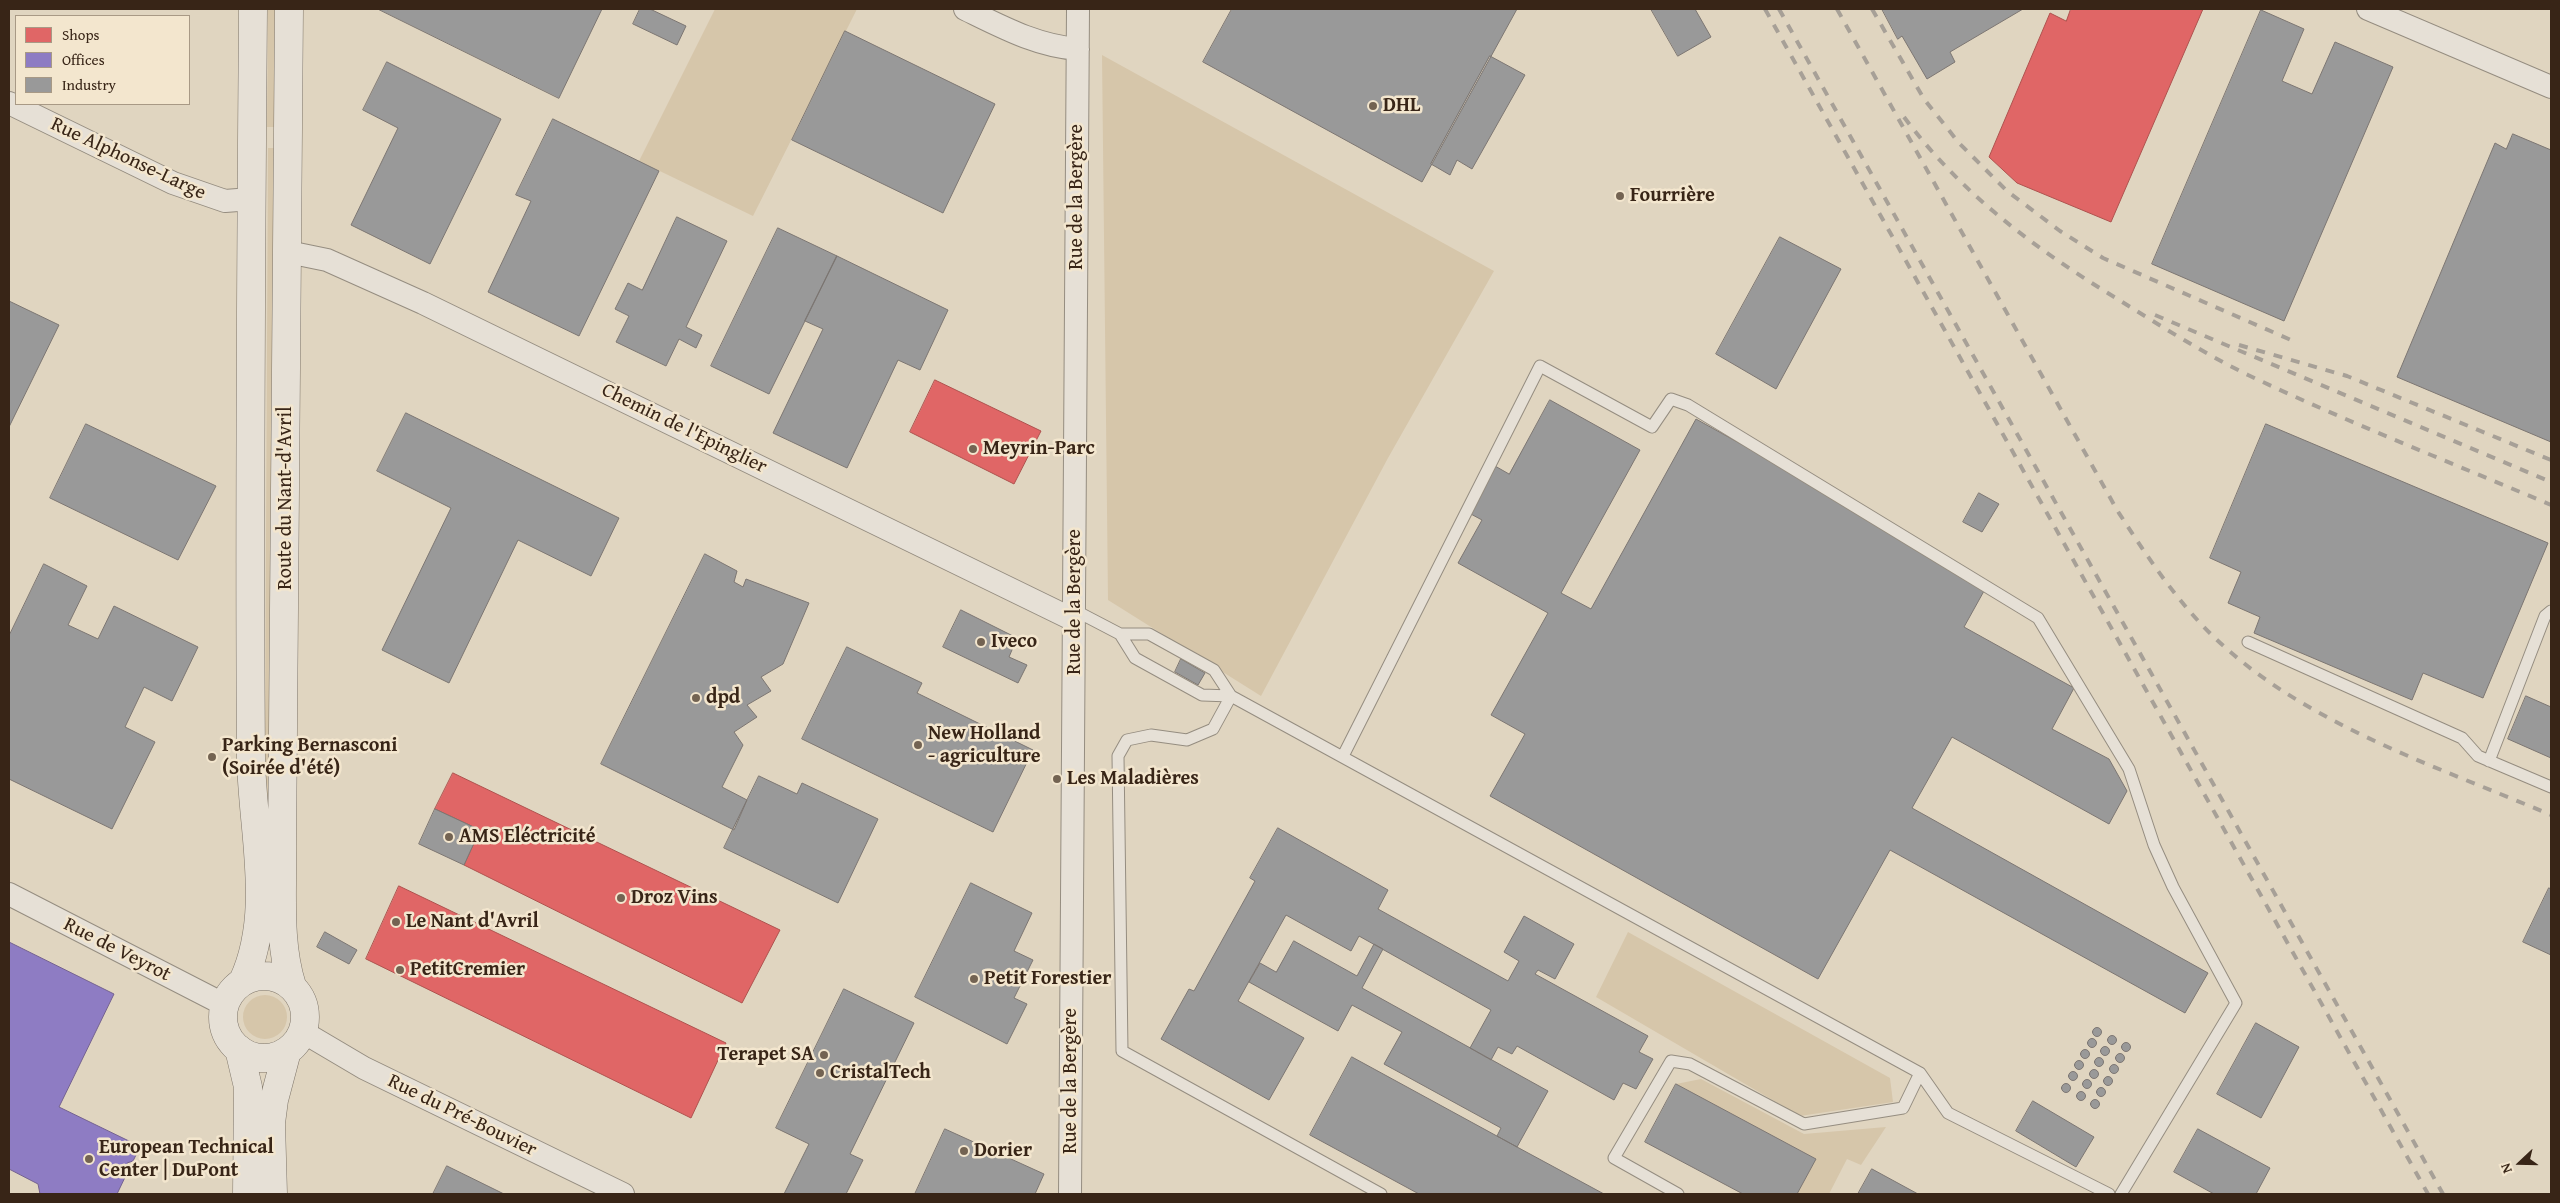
<!DOCTYPE html>
<meta charset="utf-8">
<style>
body{margin:0}
#map{position:relative;width:2560px;height:1203px;overflow:hidden;background:#e0d5c0;font-family:"Gentium Book Plus",serif}
canvas{display:block}
.frame{position:absolute;inset:0;border:10px solid #382517;pointer-events:none}
.legend{position:absolute;left:15px;top:15px;width:175px;height:90px;box-sizing:border-box;background:#f3e6ce;border:1px solid #a89985;margin:0;padding:6px 9px;list-style:none;font-size:15px;color:#382517}
.legend li{display:flex;align-items:center;gap:10px;height:25px}
.legend b{width:25px;border:1px solid #a89985}
.north{position:absolute;left:2495px;top:1138px;width:50px;height:50px;-webkit-text-stroke:4px #f3e6ce;paint-order:stroke;rotate:249deg;font-size:14px;font-weight:700;line-height:20px;text-align:center;color:#382517}
.north::after{content:'';display:block;margin:auto;width:18px;height:22px;background:#382517;clip-path:polygon(50% 0,100% 100%,50% 72%,0 100%)}
</style>
<div id="map">
<canvas width="2560" height="1203"></canvas>
<div class="frame"></div>
<ul class="legend">
<li><b style="height:14px;background:#e06666"></b>Shops</li>
<li><b style="height:14px;background:#8e7cc3"></b>Offices</li>
<li><b style="height:14px;background:#999"></b>Industry</li>
</ul>
<div class="north">N</div>
</div>
<script>
const context = document.querySelector('canvas').getContext('2d');
context.lineJoin = 'round';
function paint(path, color) {
  context.fillStyle = color;
  context.fill(path, 'evenodd');
}
function trace(path, color, width, dash) {
  context.strokeStyle = color;
  context.lineWidth = width;
  context.lineCap = dash ? 'butt' : 'round';
  context.setLineDash(dash || []);
  context.stroke(path);
}
function label(font, color, halo, rows, align = 'center') {
  context.font = font + ' "Gentium Book Plus",serif';
  context.lineWidth = 5;
  context.setLineDash([]);
  context.textBaseline = 'middle';
  context.strokeStyle = halo;
  context.fillStyle = color;
  for (const [text, x, y, turn = 0] of rows) {
    context.save();
    context.translate(x, y);
    context.rotate((+turn || 0) * Math.PI / 180);
    context.textAlign = isNaN(turn) ? turn : align;
    if (halo) context.strokeText(text, 0, 0);
    context.fillText(text, 0, 0);
    context.restore();
  }
}
paint(new Path2D(`
 M268 9H275L274 127H267Z
 M715 9H857L753 216 639 161Z
 M1102 55 1494 271 1388 458 1261 696 1108 600Z
 M268 148H274L271 749 275 940 264 939Z
 M1628 932 1890 1078 1893 1102 1800 1116 1596 997Z
 M243 1017a22 22 0 1 1 44 0a22 22 0 1 1-44 0Z
 M1701 1079 1804 1134 1886 1127 1861 1165 1847 1159 1829 1194H1797L1816 1159 1676 1084Z`), '#d6c6aa');
const shops = new Path2D(`
 M2071 9H2203L2111 222 2017 183 1989 157 2050 13 2066 21Z
 M935 380 1041 431 1014 484 910 432Z
 M453 773 780 930 742 1003 464 865 480 830 435 809Z
 M399 886 726 1043 691 1118 366 959Z`);
paint(shops, '#e06666');
trace(shops, '#ae524e', 1);
const offices = new Path2D(`
 M9 942 114 994 59 1107 131 1142 136 1155 133 1161 127 1163 129 1169 117 1194H40L38 1184 9 1169Z`);
paint(offices, '#8e7cc3');
trace(offices, '#74628f', 1);
const industry = new Path2D(`
 M378 9H602L559 98Z
 M640 9H650L686 26 677 45 633 24Z
 M1232 9H1517L1422 182 1203 62Z
 M1651 9H1695L1711 37 1678 56Z
 M1882 9H2023L1950 52 1955 62 1927 79 1902 36 1898 39Z
 M2261 10 2304 29 2282 81 2312 94 2335 42 2393 67 2284 321 2152 264Z
 M845 31 995 104 943 213 792 140Z
 M1490 56 1525 75 1472 169 1457 160 1450 175 1431 164Z
 M387 62 501 119 430 264 351 225 398 128 363 110Z
 M553 119 659 171 579 336 488 292 531 201 516 195Z
 M2513 134 2551 150V442L2397 377 2495 143 2506 149Z
 M677 217 727 241 686 327 702 335 696 348 679 339 666 366 616 342 629 316 615 309 628 283 642 290Z
 M778 228 837 256 769 394 711 366Z
 M1780 237 1841 269 1776 389 1716 354Z
 M837 256 948 310 920 370 898 360 847 468 773 433 823 329 805 321Z
 M9 301 59 325 9 427Z
 M1550 400 1640 450 1561 593 1591 609 1696 419 1989 582 1964 627 2074 688 2052 729 2109 759 2127 791 2109 824 1952 737 1912 808 2208 973 2185 1013 1890 850 1818 979 1490 796 1525 734 1491 715 1548 613 1458 563 1482 520 1469 513 1495 466 1509 474Z
 M406 413 619 518 591 576 518 540 449 683 382 650 451 508 377 471Z
 M86 424 216 486 178 560 50 498Z
 M2266 424 2548 543 2483 698 2423 673 2412 700 2254 633 2260 617 2228 603 2241 572 2210 558Z
 M1979 493 1999 504 1982 532 1963 522Z
 M705 554 737 571 734 582 743 587 746 579 809 603 783 664 761 677 771 691 747 705 757 717 734 732 743 745 722 787 747 800 734 830 601 764Z
 M44 564 87 586 68 625 98 639 114 606 198 647 172 701 144 687 125 727 155 742 112 829 9 779V636Z
 M961 610 1017 638 1009 657 1027 665 1018 683 943 647Z
 M847 647 922 683 917 693 1033 750 993 832 802 739Z
 M1181 659 1205 673 1198 685 1175 672Z
 M2526 696 2551 707V758L2508 739Z
 M759 776 797 794 802 783 878 819 838 903 724 848Z
 M435 809 480 830 464 865 419 844Z
 M1278 828 1388 890 1378 909 1508 981 1519 961 1504 952 1524 916 1574 944 1555 979 1538 970 1535 974 1648 1036 1639 1052 1653 1059 1636 1089 1623 1083 1614 1100 1517 1046 1512 1054 1498 1047 1491 1060 1470 1048 1491 1010 1359 936 1351 951 1286 915 1238 1001 1304 1038 1269 1100 1161 1039 1189 989 1194 991 1255 881 1250 878Z
 M971 883 1032 913 1014 951 1033 960 1014 998 1027 1004 1007 1044 915 997Z
 M2549 888 2551 889V955L2523 942Z
 M325 932 357 950 349 964 317 947Z
 M1294 941 1357 976 1374 944 1383 949 1362 988 1548 1091 1517 1147 1497 1136 1501 1128 1384 1064 1402 1032 1352 1005 1338 1031 1249 982 1260 963 1276 972Z
 M844 989 914 1023 850 1154 863 1160 846 1194H784L809 1144 776 1128Z
 M2256 1023 2299 1047 2261 1118 2217 1094Z
 M2092.5 1032a4.5 4.5 0 1 1 9 0a4.5 4.5 0 1 1-9 0Z
 M2107.5 1040a4.5 4.5 0 1 1 9 0a4.5 4.5 0 1 1-9 0Z
 M2087.5 1043a4.5 4.5 0 1 1 9 0a4.5 4.5 0 1 1-9 0Z
 M2121.5 1047a4.5 4.5 0 1 1 9 0a4.5 4.5 0 1 1-9 0Z
 M2100.5 1051a4.5 4.5 0 1 1 9 0a4.5 4.5 0 1 1-9 0Z
 M2080.5 1054a4.5 4.5 0 1 1 9 0a4.5 4.5 0 1 1-9 0Z
 M2115.5 1058a4.5 4.5 0 1 1 9 0a4.5 4.5 0 1 1-9 0Z
 M1352 1057 1517 1147 1604 1194H1419L1310 1135Z
 M2094.5 1062a4.5 4.5 0 1 1 9 0a4.5 4.5 0 1 1-9 0Z
 M2074.5 1065a4.5 4.5 0 1 1 9 0a4.5 4.5 0 1 1-9 0Z
 M2109.5 1069a4.5 4.5 0 1 1 9 0a4.5 4.5 0 1 1-9 0Z
 M2089.5 1074a4.5 4.5 0 1 1 9 0a4.5 4.5 0 1 1-9 0Z
 M2068.5 1076a4.5 4.5 0 1 1 9 0a4.5 4.5 0 1 1-9 0Z
 M2103.5 1081a4.5 4.5 0 1 1 9 0a4.5 4.5 0 1 1-9 0Z
 M2082.5 1084a4.5 4.5 0 1 1 9 0a4.5 4.5 0 1 1-9 0Z
 M2061.5 1088a4.5 4.5 0 1 1 9 0a4.5 4.5 0 1 1-9 0Z
 M1676 1084 1816 1159 1797 1194H1743L1645 1142Z
 M2096.5 1092a4.5 4.5 0 1 1 9 0a4.5 4.5 0 1 1-9 0Z
 M2076.5 1096a4.5 4.5 0 1 1 9 0a4.5 4.5 0 1 1-9 0Z
 M2090.5 1104a4.5 4.5 0 1 1 9 0a4.5 4.5 0 1 1-9 0Z
 M2033 1101 2094 1137 2076 1167 2016 1131Z
 M945 1129 1044 1174 1035 1194H915Z
 M2198 1129 2270 1168 2256 1194H2214L2174 1172Z
 M447 1166 504 1194H433Z
 M1872 1169 1918 1194H1858Z`);
paint(industry, '#999');
trace(industry, '#7c7672', 1);
const service = new Path2D(`
 M1074 610 1120 634 1135 658 1202 695 1231 696 1920 1073 1948 1113 2109 1194
 M1120 634H1149L1214 670 1231 696
 M2248 642 2462 738 2478 756 2551 787
 M1231 696 1213 729 1187 740 1151 735 1127 740 1118 756 1122 1051 1381 1194
 M1343 756 1540 366 1652 427 1671 399 1688 405 2038 618 2129 769 2154 845 2173 887 2236 1003 2121 1194
 M2489 761 2545 616 2551 611
 M1678 1194 1614 1158 1671 1061 1690 1064 1804 1124 1903 1108 1920 1073`);
const minor = new Path2D(`
 M965 9C1002 27 1037 46 1078 49
 M2368 9 2551 87
 M9 103 173 183 225 201 251 199
 M288 252 327 260 423 303 1074 620
 M9 894 225 1005
 M303 1032 364 1068 623 1194
 M1070 1194 1078 9`);
const secondary = new Path2D(`
 M289 9 282 848C283 893 278 942 292 986
 M223 1017a41 41 0 1 1 82 0a41 41 0 1 1-82 0Z
 M243 981C275 912 252 830 251 758 249 508 251 258 253 9
 M239 1049 248 1087 247 1194
 M273 1194 271 1123 274 1100 287 1051`);
trace(service, '#958d80', 13);
trace(minor, '#958d80', 24);
trace(secondary, '#7e7569', 29);
trace(service, '#e6e0d6', 11);
trace(minor, '#e6e0d6', 22);
trace(secondary, '#e6e0d6', 28);
trace(new Path2D(`
 M1765 9 2428 1194
 M1779 9 2443 1194
 M1837 9 2117 510C2143 550 2169 590 2202 625 2293 721 2432 764 2551 815
 M1872 9 1924 99 1959 143 2007 191 2060 231 2103 258 2291 340
 M1904 117C1962 195 2037 250 2119 300 2161 326 2203 353 2248 375 2347 422 2450 462 2551 505
 M2155 315 2551 482
 M2239 345 2347 376 2551 460`), '#a7a097', 4, [9, 9]);
for (const [x, y, r, color] of [
 [1373,106,5,"#736352"],
 [1620,196,5,"#736352"],
 [973,449,5,"#736352"],
 [981,642,5,"#736352"],
 [696,698,5,"#736352"],
 [918,745,5,"#736352"],
 [212,757,5,"#736352"],
 [1057,779,5,"#736352"],
 [449,837,5,"#736352"],
 [621,898,5,"#736352"],
 [396,922,5,"#736352"],
 [400,970,5,"#736352"],
 [974,979,5,"#736352"],
 [824,1055,5,"#736352"],
 [820,1073,5,"#736352"],
 [964,1151,5,"#736352"],
 [89,1159,5,"#736352"]
]) {
  const dot = new Path2D();
  dot.arc(x, y, r, 0, 2 * Math.PI);
  context.fillStyle = color;
  context.fill(dot);
  trace(dot, '#f3e6ce', 2);
}
label('bold 20px', '#382517', '#f3e6ce', [
 ["DHL",1383,106],
 ["Fourrière",1630,196],
 ["Meyrin-Parc",983,449],
 ["Iveco",991,642],
 ["dpd",706,698],
 ["New Holland",928,734],
 ["- agriculture",928,757],
 ["Parking Bernasconi",222,746],
 ["(Soirée d'été)",222,769],
 ["Les Maladières",1067,779],
 ["AMS Eléctricité",459,837],
 ["Droz Vins",631,898],
 ["Le Nant d'Avril",406,922],
 ["PetitCremier",410,970],
 ["Petit Forestier",984,979],
 ["Terapet SA",814,1055,"right"],
 ["CristalTech",830,1073],
 ["European Technical",99,1148],
 ["Center | DuPont",99,1171],
 ["Dorier",974,1151]
], 'left');
label('20px', '#382517', '#f3e6ce', [
 ["Rue Alphonse-Large",128,159,25],
 ["Rue de la Bergère",1077,197,-90],
 ["Chemin de l'Epinglier",684,429,26],
 ["Route du Nant-d'Avril",286,498,-90],
 ["Rue de la Bergère",1075,602,-90],
 ["Rue de Veyrot",117,950,27],
 ["Rue de la Bergère",1071,1081,-90],
 ["Rue du Pré-Bouvier",462,1116,26]
]);
</script>
